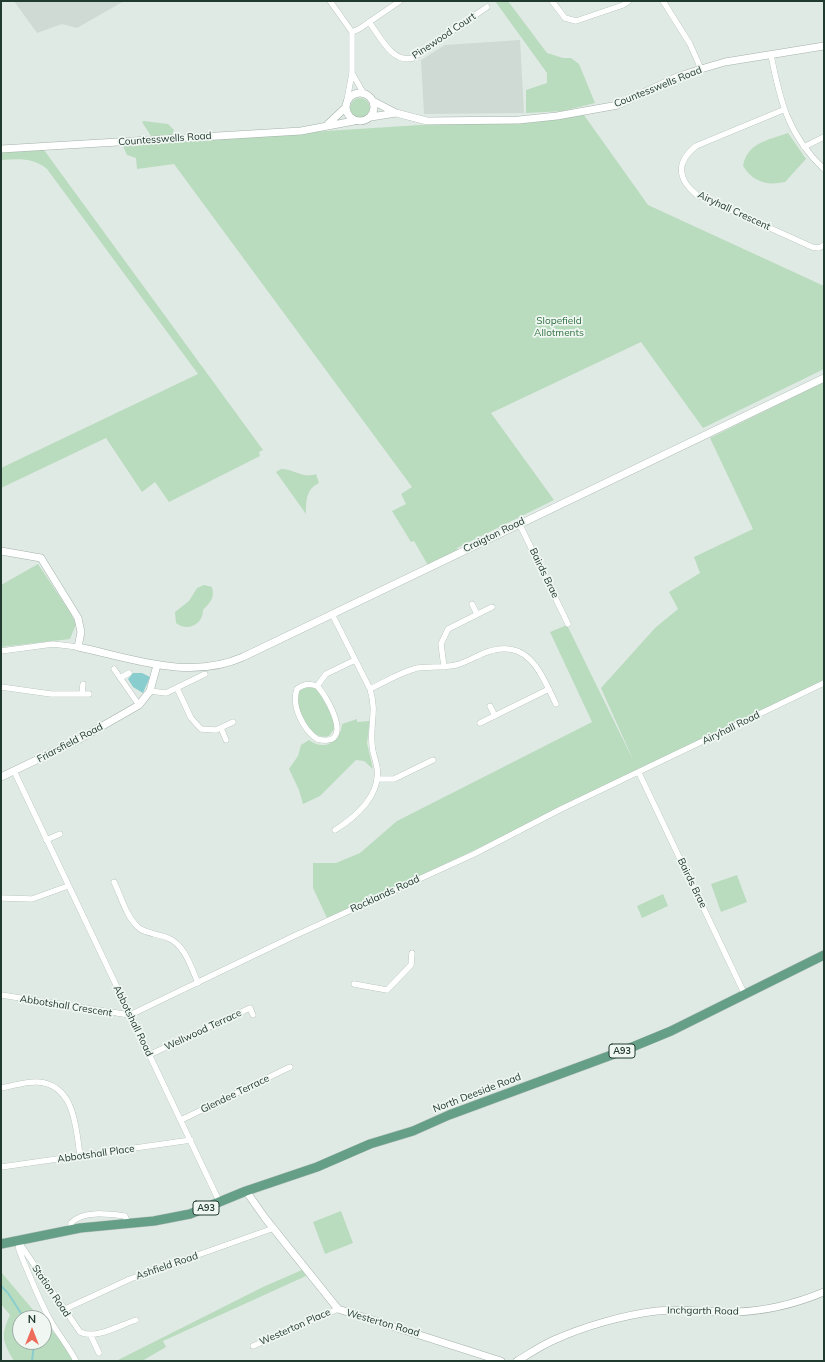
<!DOCTYPE html>
<style>
body{margin:0}
#map{position:relative;width:825px;height:1362px;overflow:hidden;background:#e0eae4;font-family:Mulish,sans-serif}
canvas{display:block}
.frame{position:absolute;inset:0;border:2px solid #213a30;pointer-events:none}
.north{position:absolute;left:12px;top:1310px;width:40px;height:40px;box-sizing:border-box;background:#f0f7f3;border:1px solid #9daba5;border-radius:50%;rotate:0deg;font-size:11px;font-weight:700;line-height:16px;text-align:center;color:#213a30}
.north::after{content:'';display:block;margin:auto;width:14px;height:18px;background:#ee6b5a;clip-path:polygon(50% 0,100% 100%,50% 72%,0 100%)}
</style>
<div id="map">
<canvas width="825" height="1362"></canvas>
<div class="frame"></div>
<div class="north">N</div>
</div>
<script>
const context = document.querySelector('canvas').getContext('2d');
context.lineJoin = 'round';
function paint(path, color) {
  context.fillStyle = color;
  context.fill(path, 'evenodd');
}
function trace(path, color, width, dash) {
  context.strokeStyle = color;
  context.lineWidth = width;
  context.lineCap = dash ? 'butt' : 'round';
  context.setLineDash(dash || []);
  context.stroke(path);
}
function label(font, color, halo, rows, align = 'center') {
  context.font = font + ' Mulish,sans-serif';
  context.lineWidth = 3.5;
  context.setLineDash([]);
  context.textBaseline = 'middle';
  context.strokeStyle = halo;
  context.fillStyle = color;
  for (const [text, x, y, turn = 0] of rows) {
    context.save();
    context.translate(x, y);
    context.rotate((+turn || 0) * Math.PI / 180);
    context.textAlign = isNaN(turn) ? turn : align;
    if (halo) context.strokeText(text, 0, 0);
    context.fillText(text, 0, 0);
    context.restore();
  }
}
paint(new Path2D(`
 M14 1H124L77 28 62 24 37 33Z
 M520 40 524 113 424 114 421 60 445 45Z`), '#cedad3');
paint(new Path2D(`
 M495 1H508L547 53 563 58H571L579 64 595 103 563 111 526 113V90L547 83V73Z
 M350 108a10 10 0 1 1 20 0a10 10 0 1 1-20 0Z
 M584 115 648 205 824 286V369L703 428 641 342 491 413 554 500 457 548 459 552 429 567 414 541 411 542 392 511 406 504 401 494 412 487 174 164 137 169 136 158 127 155 122 144 436 124 528 123Z
 M144 121 168 124 174 130 172 135 151 136 142 122Z
 M788 133 806 159 785 182C768 186 753 182 743 166 747 143 768 140 788 133Z
 M44 150 263 450 259 452 260 456 169 502 155 482 142 492 106 438 1 488V468L198 374 47 169C33 157 18 159 1 160V152Z
 M824 382V683L328 920 313 888V863H336L360 853 397 821 592 722 550 632 567 625 634 762 601 688 655 628 678 609 669 592 700 573 694 557 753 529 710 438Z
 M281 469C295 469 302 479 316 474L319 483C306 489 306 501 306 514L276 472Z
 M38 564 70 612 76 624 70 639 1 647V585Z
 M204 585 212 587C215 599 210 602 203 610 203 625 187 632 176 623L175 612 189 601 197 588Z
 M309 686C324 690 333 713 335 728L329 736C313 742 299 715 297 701 297 698 298 694 299 691Z
 M357 719V722L370 721 367 743 373 769 364 761 356 760 320 796 303 804 299 790 289 769 298 756 301 745 309 740C324 752 341 741 342 724Z
 M737 875 747 902 721 912 711 884Z
 M663 894 668 906 642 918 637 906Z
 M341 1211 353 1243 325 1254 313 1222Z
 M302 1270 306 1276 163 1341 166 1347 142 1361H116L263 1287Z
 M1 1272 40 1318H20V1342H44V1321L67 1348 73 1361H14C3 1342 0 1336 10 1315L1 1304Z`), '#b9dbbe');
paint(new Path2D(`
 M133 673H142L150 677 143 693 133 687 128 679Z`), '#89cdce');
trace(new Path2D(`
 M1 1286 8 1293 24 1318
 M30 1342 34 1345 32 1361`), '#89cdce', 2);
const minor = new Path2D(`
 M330 1 352 32V73L347 100
 M552 1 565 18 576 21 623 5 629 1
 M663 1 690 44 701 69
 M369 22C380 36 392 64 413 58L487 7
 M352 32 359 29 400 1
 M771 55C780 101 788 135 824 169
 M352 73 364 94
 M783 110 696 146C676 162 677 179 697 195L812 247 819 248 824 245
 M804 147 824 137
 M519 523 568 624
 M472 604 477 614
 M332 614 370 689C377 712 370 723 372 744 372 752 376 760 377 768 381 795 356 817 335 830
 M1 651 53 644 78 647
 M444 667 441 644 448 629 492 607
 M114 669 139 705
 M120 678 129 673
 M317 686C328 697 356 749 317 739 303 729 291 706 297 689 303 684 309 683 317 686L326 674 355 660
 M1 687 51 694H89
 M177 688 191 718 201 729 216 730 233 722
 M370 689C385 682 401 672 417 668 430 666 443 668 456 665 468 662 479 654 490 651 530 639 542 676 556 704
 M150 691 166 693 205 674
 M82 694 83 684
 M490 706 495 716
 M480 723 549 689
 M221 728 226 740
 M14 771 220 1203
 M639 773 744 993
 M377 779H394L433 760
 M46 840 60 834
 M114 882C121 896 126 917 139 928 147 934 159 934 168 938 185 945 191 967 198 983
 M1 898 32 899 68 886
 M354 984 387 990 411 965 412 953
 M1 995 130 1015 294 936 474 854 561 809 824 683
 M149 1055 250 1008 253 1015
 M1 1088C13 1086 26 1081 38 1082 75 1085 76 1128 80 1156
 M181 1120 290 1067
 M1 1167 191 1140
 M71 1230V1223C83 1210 109 1214 125 1216L128 1223
 M18 1241 80 1332C95 1340 120 1325 136 1320
 M18 1242 19 1250C28 1272 37 1295 48 1316 56 1332 68 1345 76 1361
 M63 1310 130 1279 274 1228
 M90 1334 99 1353
 M253 1346 338 1309`);
const tertiary = new Path2D(`
 M346 107a14 14 0 1 1 28 0a14 14 0 1 1-28 0Z
 M373 101 396 113 427 121 519 120 557 116 618 105 677 77 701 69 725 62 824 46
 M371 117 396 113
 M328 124 345 108
 M1 149 301 131 354 121
 M1 551 41 558 78 618 81 632 78 647C131 658 189 681 243 657L824 378
 M1 777 78 740 139 705 150 691 157 665
 M246 1191 265 1218 338 1309 501 1361
 M517 1361C529 1354 542 1345 554 1340 585 1326 624 1315 657 1311 683 1308 709 1313 736 1312 767 1311 795 1304 824 1292`);
const primary = new Path2D(`
 M1 1244 80 1228 154 1221 190 1214 246 1191 317 1167 370 1144 413 1131 449 1115 625 1050 671 1031 824 955`);
trace(minor, '#a3b2aa', 6);
trace(tertiary, '#a3b2aa', 8);
trace(primary, '#bcc4c1', 10);
trace(minor, '#fff', 5.5);
trace(tertiary, '#fff', 7);
trace(primary, '#659f88', 9);
for (const [x, y, w] of [
 [622,1051,26],
 [206,1208,26]
]) {
  const box = new Path2D();
  box.roundRect(x - w / 2, y - 7, w, 14, 3);
  context.fillStyle = '#f0f7f3';
  context.fill(box);
  trace(box, '#213a30', 1);
}
label('bold 9px', '#213a30', null, [
 ["A93",622,1051],
 ["A93",206,1208]
]);
label('10px', '#213a30', '#f0f7f3', [
 ["Pinewood Court",444,36,-34],
 ["Countesswells Road",658,87,-22],
 ["Countesswells Road",165,139,-4],
 ["Airyhall Crescent",734,211,25],
 ["Craigton Road",494,535,-26],
 ["Bairds Brae",544,573,64],
 ["Airyhall Road",731,728,-26],
 ["Friarsfield Road",70,743,-28],
 ["Bairds Brae",692,883,64],
 ["Rocklands Road",385,894,-25],
 ["Abbotshall Crescent",66,1006,9],
 ["Abbotshall Road",133,1021,64],
 ["Wellwood Terrace",203,1030,-25],
 ["North Deeside Road",477,1093,-21],
 ["Glendee Terrace",235,1094,-26],
 ["Abbotshall Place",96,1154,-8],
 ["Ashfield Road",167,1266,-19],
 ["Station Road",51,1291,56],
 ["Inchgarth Road",703,1311,1],
 ["Westerton Road",383,1323,16],
 ["Westerton Place",295,1327,-24]
]);
label('10px', '#2d6f3e', '#f0f7f3', [
 ["Slopefield",559,321],
 ["Allotments",559,333]
]);
</script>
